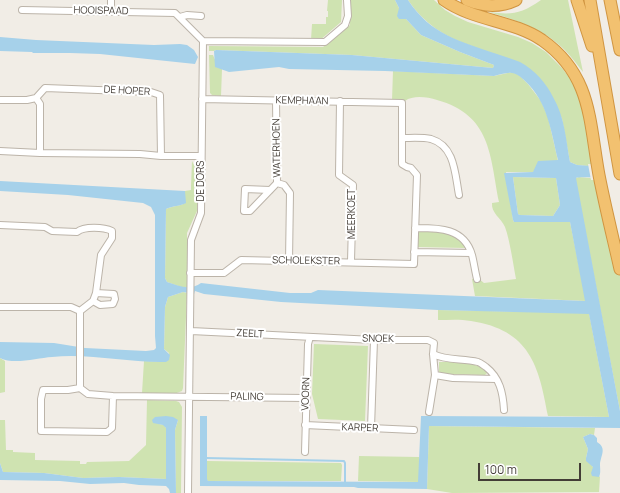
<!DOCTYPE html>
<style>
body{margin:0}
#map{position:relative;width:620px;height:493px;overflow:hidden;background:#f1ede6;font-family:Manrope,sans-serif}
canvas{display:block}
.scale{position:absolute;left:478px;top:463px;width:103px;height:18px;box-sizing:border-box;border:2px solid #433d36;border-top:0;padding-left:5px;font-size:12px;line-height:14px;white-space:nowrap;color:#433d36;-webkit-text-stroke:3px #fff;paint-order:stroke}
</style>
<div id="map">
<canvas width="620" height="493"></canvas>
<div class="scale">100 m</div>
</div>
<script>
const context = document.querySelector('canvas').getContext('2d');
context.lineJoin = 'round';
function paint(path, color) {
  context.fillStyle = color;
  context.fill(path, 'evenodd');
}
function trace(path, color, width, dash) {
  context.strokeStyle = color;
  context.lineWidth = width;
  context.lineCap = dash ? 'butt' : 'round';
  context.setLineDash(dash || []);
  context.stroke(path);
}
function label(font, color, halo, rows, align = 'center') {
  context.font = font + ' Manrope,sans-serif';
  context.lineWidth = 4;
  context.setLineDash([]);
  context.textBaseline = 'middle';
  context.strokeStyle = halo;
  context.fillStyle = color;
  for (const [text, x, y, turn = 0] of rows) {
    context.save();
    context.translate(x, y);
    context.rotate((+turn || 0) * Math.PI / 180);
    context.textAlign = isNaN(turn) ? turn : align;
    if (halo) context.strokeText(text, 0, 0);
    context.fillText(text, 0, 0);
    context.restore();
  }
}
paint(new Path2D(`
 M328 0H342L341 22 319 41 311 40 312 24H326V17H328V11H327Z
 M350 0H395L399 8V18L406 19 421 35 460 52 494 65 493 68 352 55 216 50 214 51H209V46L323 47 350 25Z
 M408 0H434L445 10 455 16 468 22 518 37 532 43 546 52 562 68 572 81 579 96 598 167 577 165 570 162 562 119 545 85 472 46C446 38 423 23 408 0Z
 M541 0H568L583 72C575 62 568 52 558 44 539 27 512 19 489 12 512 15 521 14 541 0Z
 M209 55H213L218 67 222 69 221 96 212 95 210 93Z
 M393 71 494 76 512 72 519 75 528 84 541 101 548 117 558 161 533 172H506L513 220 514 222H570L586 301 475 296 472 279 478 278 484 283 516 279C513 263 510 241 505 227 501 218 491 213 492 203L499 202C490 155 491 115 437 100 427 97 413 95 405 101L392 100Z
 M192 161 198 173 197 211 187 233V287H181L167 282 165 278 166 209C172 206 181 206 185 203V191L191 190V186Z
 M513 177 556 178 560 205 553 216 520 215 518 214Z
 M579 177 601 179 620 261V411L576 183V178Z
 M418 231C439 231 453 229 466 248L417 247Z
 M183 292 187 293 183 388 182 391 174 394 142 393 144 361 165 362 169 353 164 349 165 307 168 297Z
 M438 310 589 313 609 417 548 416C539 366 530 330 471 321 460 319 449 320 438 320Z
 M314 344 368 346 365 421 318 419 312 394Z
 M0 358 5 361V392L0 393Z
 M439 362C456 362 475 361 488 372L485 375 439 374Z
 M147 400 176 401 179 402 182 407 181 493H176L175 430 178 420 159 424 164 425 166 428V479L119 477 83 478 44 473 3 472 0 463V420H5L6 450H13V452L35 453V460L80 461V464H86L87 462 129 461 146 445Z
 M429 426 595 428 594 435 590 434 583 437 588 449 586 458 593 467V470L599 477 600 476 599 492 452 493 427 489Z
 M359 456 419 457V482L358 481Z
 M207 461 341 463 342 465 341 481H208L207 480Z`), '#cfe3b1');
paint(new Path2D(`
 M395 0H408C431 35 460 41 497 54 505 57 513 59 520 62 535 70 546 83 553 97 565 117 566 141 570 162L577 165 620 168V180C611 179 581 176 576 178L620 411V428L429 426 427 489 358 488 354 487 200 486V416H207V479L208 481 418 482 421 416 609 417 589 314 438 310 281 302 204 294 195 291 194 294 183 292 168 297 165 307 164 349 170 355 169 360 166 362C128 363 90 353 52 357 37 358 14 365 0 358V342L54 343 85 348 146 351 154 350 156 348 155 336V215L151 207 143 203 68 195 0 191V181L185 191 186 203C181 206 172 206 166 209L165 278 167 282C179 286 190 291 201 283L290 293H311L318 290 585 301 570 222H514L513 220 504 173 533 172 538 161 558 160C551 132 548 102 525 81 522 78 518 74 512 73 507 72 499 75 494 76L385 71 289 69 279 67 229 72 215 67 214 51 216 50 352 55 493 68 494 65 460 52 421 35 406 19H399L397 16 399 8ZM513 177 556 178 560 205 553 216 520 215 518 214Z
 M0 37 36 40 154 45 180 44 187 45 194 50 198 57 195 64 100 54 70 53H33L32 52 0 51Z
 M166 416 173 417 178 420 175 430 176 493H170L169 489 166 486 139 485 124 483 90 484 60 481 0 480V463L3 472 44 473 83 478 119 477 166 479V428L163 425 153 423 152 420 155 417Z
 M590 434 594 435 597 438V442C607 448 601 455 600 464 600 469 601 473 599 477L592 476 591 473 593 467 586 461V458L588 449 583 437Z`), '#a6d1ea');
paint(new Path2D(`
 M588 164 620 166V181L591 180Z`), '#f1ede6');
trace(new Path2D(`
 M206 458 344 461 345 463V482`), '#a6d1ea', 2);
const street = new Path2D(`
 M22 10 175 13 203 41
 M111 11V0
 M180 17 187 15 201 16
 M203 41 325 42 345 25 348 16 347 0
 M36 98 40 104V153
 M0 100H27L36 98 45 88 151 92 160 95 161 156
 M276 100 277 183 284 185 290 193 289 261
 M340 101 339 175 353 185 351 261
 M402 138C411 138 422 137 431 139 455 146 455 174 459 195
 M0 151 40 153 140 154 161 156H201
 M270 190 245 189 244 211H250L277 183
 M0 225 45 227 52 231 77 232C84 226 104 227 112 231V238L101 255 96 293 93 301 80 311 71 307H0
 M415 228C437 228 464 227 472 255 474 263 475 271 477 279
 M414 252 471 253
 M190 273H224L241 260 414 264 417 175 411 168 407 167 402 164V103L202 99
 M93 301 100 305 113 304 115 299 114 294 96 293
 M191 331 374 340H428L434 343 433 354 435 375 429 412
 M433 354C447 361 463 358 478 362 481 363 483 365 486 367 500 378 503 393 504 410
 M435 375 453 378 496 379
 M80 388V311
 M113 396 112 428 107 432 41 431V399L43 390H68L80 388 88 394 113 396 306 398
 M305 425 414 430
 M371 428 374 340
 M305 452 308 344 310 337
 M188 493 191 240 201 213 203 41`);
const highway = new Path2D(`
 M444 0C474 21 512 20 542 40 592 75 589 121 599 175 605 206 613 238 620 269
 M467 0C484 7 499 8 516 0
 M577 0 592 46
 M590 0 620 174
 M610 0 620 50`);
trace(street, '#bcb4a9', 8);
trace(highway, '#d09541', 13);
trace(street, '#fff', 6);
trace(highway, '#f2c170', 11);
label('10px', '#433d36', '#fff', [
 ["HOOISPAAD",101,11,1],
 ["DE HOPER",127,91,3],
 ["KEMPHAAN",302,101,1],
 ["WATERHOEN",277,148,-91],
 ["DE DORS",201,181,-90],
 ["MEERKOET",352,214,-90],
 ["SCHOLEKSTER",306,261,1],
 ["ZEELT",250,334,3],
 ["SNOEK",378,339,1],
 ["VOORN",306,394,-88],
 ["PALING",247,397,1],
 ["KARPER",360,428,2]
]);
</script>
